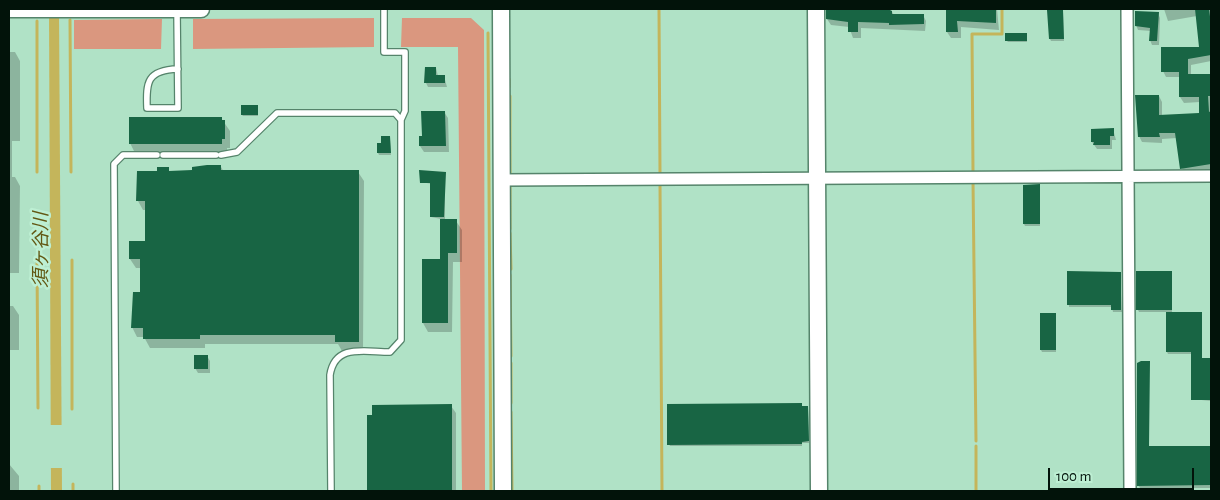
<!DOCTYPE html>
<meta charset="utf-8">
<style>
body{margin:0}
#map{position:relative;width:1220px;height:500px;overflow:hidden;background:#b0e2c6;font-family:"Alegreya Sans",sans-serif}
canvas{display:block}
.frame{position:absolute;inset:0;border:10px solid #02130a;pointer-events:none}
.scale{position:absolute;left:1048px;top:468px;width:146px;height:22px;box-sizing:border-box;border:2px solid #02130a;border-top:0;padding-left:6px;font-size:15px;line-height:18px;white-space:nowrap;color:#02130a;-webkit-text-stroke:4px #bdefd3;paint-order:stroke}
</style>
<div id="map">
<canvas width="1220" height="500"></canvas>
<div class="frame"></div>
<div class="scale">100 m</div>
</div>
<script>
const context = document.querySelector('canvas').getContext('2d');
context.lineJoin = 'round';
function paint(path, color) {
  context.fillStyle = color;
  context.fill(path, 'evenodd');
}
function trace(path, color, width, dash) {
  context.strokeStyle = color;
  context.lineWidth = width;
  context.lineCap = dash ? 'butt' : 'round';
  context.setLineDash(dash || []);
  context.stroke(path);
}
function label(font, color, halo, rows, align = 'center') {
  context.font = font + ' "Alegreya Sans","Noto Sans JP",sans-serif';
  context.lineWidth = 5;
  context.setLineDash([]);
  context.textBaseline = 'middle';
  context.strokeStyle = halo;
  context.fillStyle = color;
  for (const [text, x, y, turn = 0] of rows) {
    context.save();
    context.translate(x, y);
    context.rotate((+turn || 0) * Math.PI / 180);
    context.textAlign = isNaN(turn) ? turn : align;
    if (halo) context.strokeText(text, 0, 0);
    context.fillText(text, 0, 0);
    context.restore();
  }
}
paint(new Path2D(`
 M374 18V47L193 49V19Z
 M402 18H471L484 30 485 491H462L458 47H401Z
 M162 19 161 49H74V20Z`), '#da977f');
paint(new Path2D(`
 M49 9H59L62 491H51Z`), '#c4b55b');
paint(new Path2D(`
 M48 425H64V468H48Z`), '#b0e2c6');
paint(new Path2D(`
 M828 9H857L858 11 892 12 894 15H923L926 21 925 31 861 28V38H853L849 27 831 25 827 19Z
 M948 9H997L999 30 961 27V38H951L947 32Z
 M1164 9H1211V61L1191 65V75H1211V170L1185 174 1182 168 1177 138 1162 139V143L1142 142 1139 136 1159 96 1162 102V116L1201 114 1200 102 1184 103 1180 97V77H1166L1163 71 1200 48 1197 16 1168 21Z
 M1063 11 1064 41H1051L1050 39Z
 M1158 13 1160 18 1159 45H1152L1150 40 1151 31 1138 30 1136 25Z
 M1026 34 1027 42H1008L1006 40Z
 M9 52H15L20 61V141H12V177H15L20 186 19 273H9Z
 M436 68 438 76H444L447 87H428L426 83Z
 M257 107 258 116H243L242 115Z
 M444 112 448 118 449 152H424L420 146 423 137Z
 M221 118 230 131V148H227V153H135L130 143Z
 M1113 129 1116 140H1112V149H1097L1092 142Z
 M390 139 391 155H379L378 153Z
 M221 167 224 172H358L364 181 363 351H342L338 344H205V348H150L144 337H137L132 327 142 293V268H136L130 259 146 243V210H143L138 201 158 172 168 169 170 172H193Z
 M445 173V221H456L462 230V262H453L452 332H428L423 323 441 260V219L431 217 432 184 421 182Z
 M1039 186 1040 226H1025L1024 224Z
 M1068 272 1120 273 1122 312H1113L1112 307H1069Z
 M1171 273 1172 313H1201L1202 315V359H1211V401L1192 399V354H1168L1167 352V312H1139L1138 310Z
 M9 306H13L19 315V350H9Z
 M1056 314V352H1042L1041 350Z
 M207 356 210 361V373H198L195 368Z
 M1149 362V447H1211V488H1140L1139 486Z
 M451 406 456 413V491H368V416Z
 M808 407 809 443H802V446H670L669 444Z
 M9 464 19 476V490L15 491H9Z`), '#0003');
trace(new Path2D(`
 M659 9 660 173
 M70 20 71 172
 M37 21V172
 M488 33 491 491
 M509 79V87
 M510 96V173
 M973 171 972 34H1002V9
 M973 181 976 441
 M660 184 662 491
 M510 186V229
 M510 233 511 269
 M37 260 38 408
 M72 260V409
 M510 275 511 356
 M511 363V403
 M511 412 512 491
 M976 446V491
 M73 484V491
 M39 486V491`), '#c4b55b', 3);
paint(new Path2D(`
 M826 9H888L892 11V14H924V24L889 25V23L858 22V32H848V22L826 19Z
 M946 9H996V23L957 21 958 32H946Z
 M1195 9H1209L1211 24V55L1188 59V74H1211V96H1208L1209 112 1211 111V164L1180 169 1175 133H1159L1160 137H1138L1135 95H1159V115L1199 113V97H1179V72H1161V47H1199Z
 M1047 10H1063L1064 39H1049Z
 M1135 11 1159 12 1157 41H1149L1150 28 1135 26Z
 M1005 33H1027V41H1005Z
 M425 67H436V75H445V83H424Z
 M241 105H258V115H241Z
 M421 111H445L446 146H419V136H422Z
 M129 117H222V120H225V139H222V144H129Z
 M1114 128V136H1110V145H1093L1094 142H1091V129Z
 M381 136H390L391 153H377V143H381Z
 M207 165H221V170H359V342H335V335H200V339H143V328H131L133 292H140V259H129V241H145V201H136L137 171H157V167H169V171L192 170V167Z
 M419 170 446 172 444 217H430V183H420Z
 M1040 184V224H1023V185Z
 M440 219H457V253H448V323H422V259H440Z
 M1067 271 1121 272V310H1111V305H1067Z
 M1136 271H1172V310H1136Z
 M1166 312H1202V358H1211V400H1191V352H1166Z
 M1040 313H1056V350H1040Z
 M194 355H208V369H194Z
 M1141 361H1150L1149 446H1211V485L1137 486V363Z
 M802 403V406H808L809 441 802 442V444L667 445V404Z
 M452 404V491H367V415H372V405Z`), '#186544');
const lane = new Path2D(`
 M384 9V52H405V111L401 120
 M177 11 178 108H147C146 82 147 70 178 69
 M163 155H216
 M221 155 237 152 277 113H395L401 120V340L390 352C365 352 335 343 330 375L331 491
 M116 491 114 164 123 155H157`);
const street = new Path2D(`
 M1127 9 1130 491
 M502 180 1211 176`);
const secondary = new Path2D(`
 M9 9H201
 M501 9 503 491
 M816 9 819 491`);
trace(lane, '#55846b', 8);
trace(street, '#55846b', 14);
trace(secondary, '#55846b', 19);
trace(lane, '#fff', 5.5);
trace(street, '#fff', 11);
trace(secondary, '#fff', 16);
label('italic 19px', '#625713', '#bdefd3', [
 ["須ヶ谷川",41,250,-90]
]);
</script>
